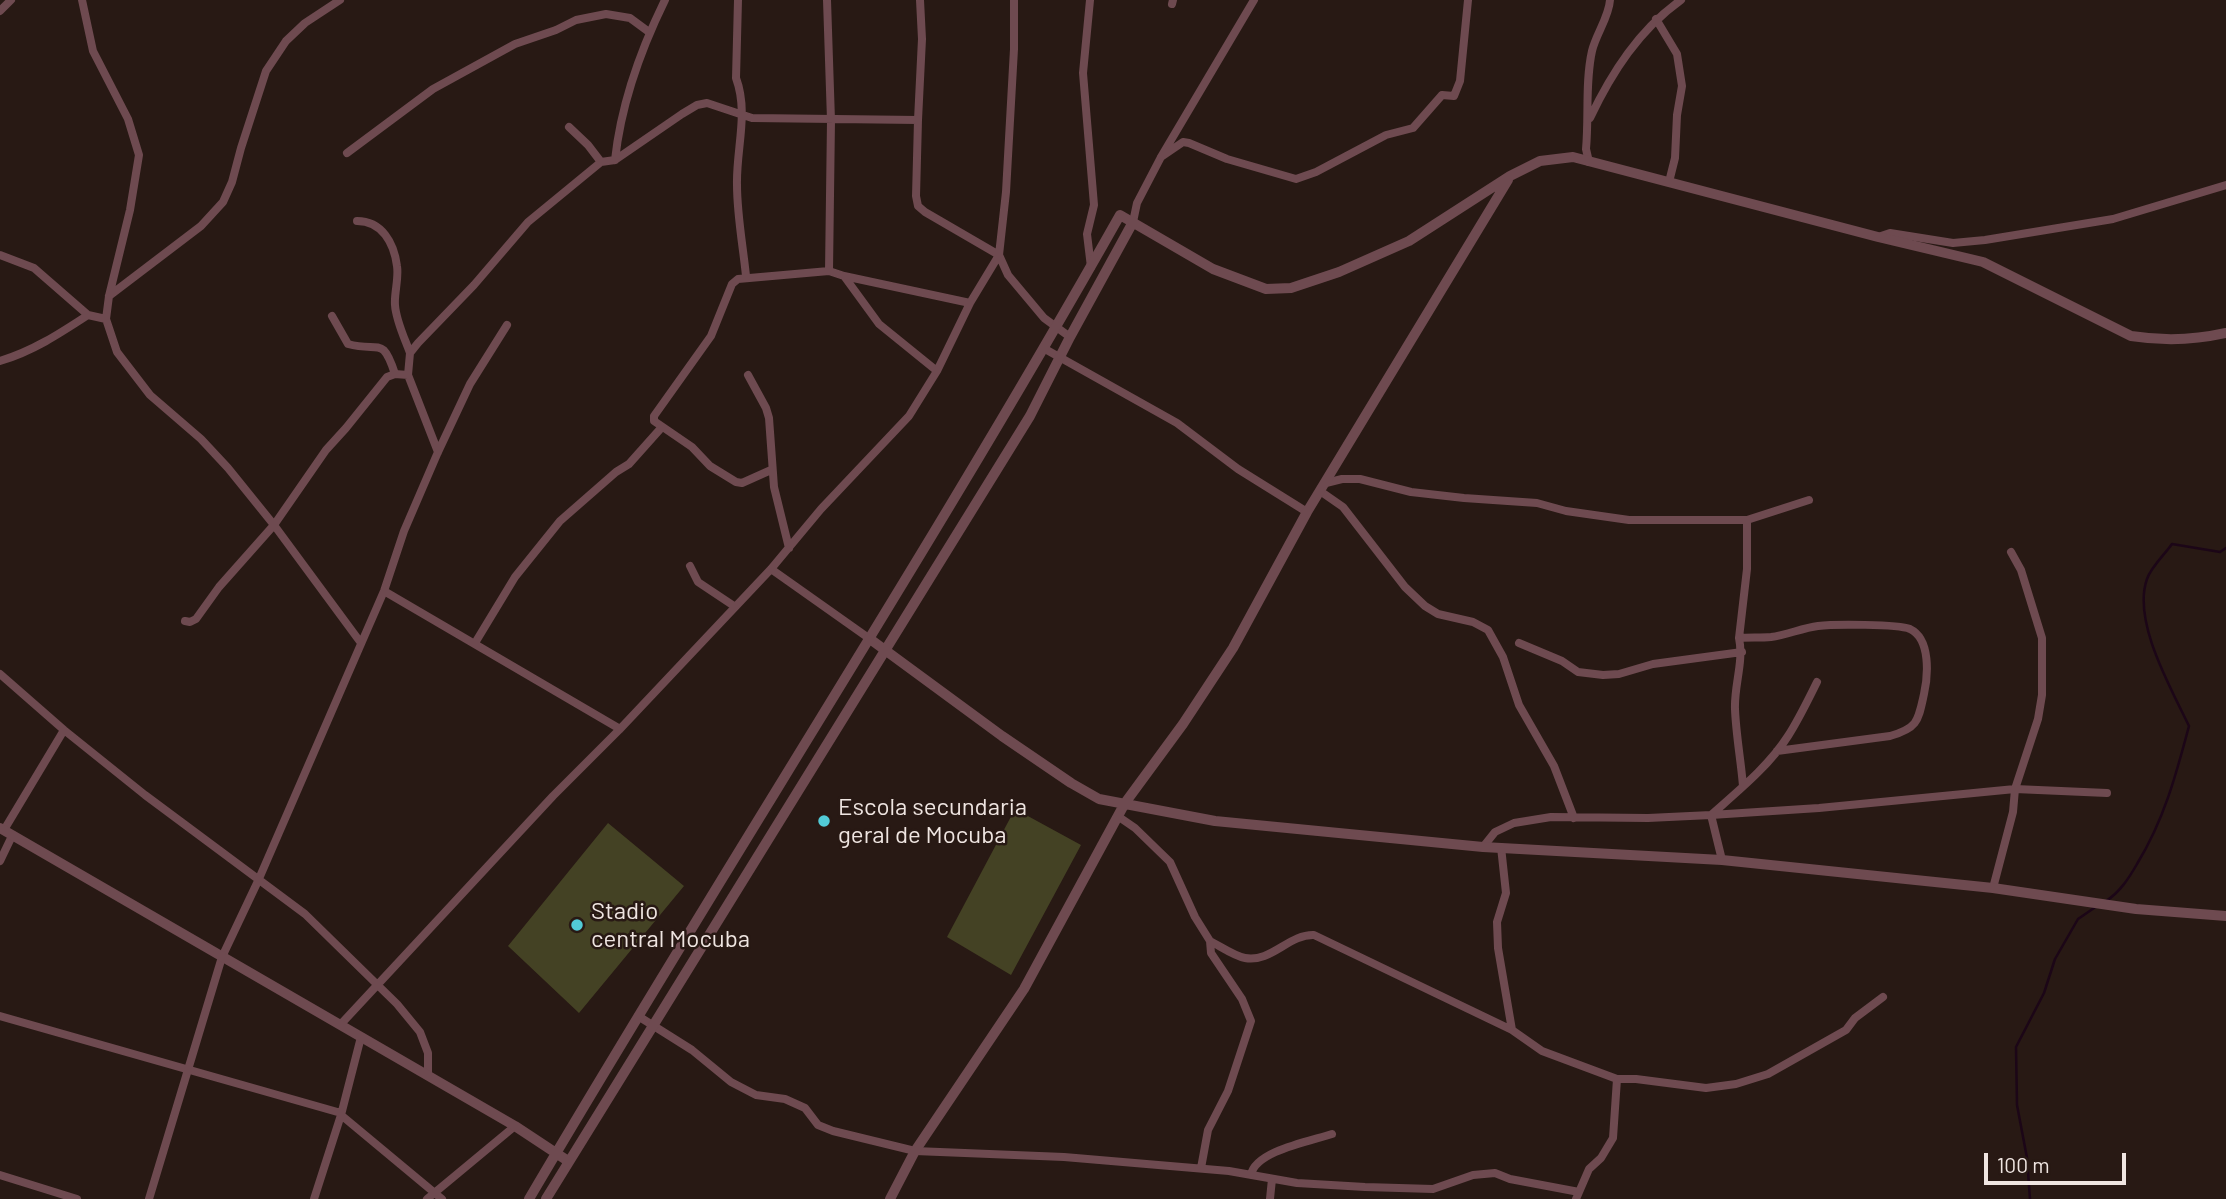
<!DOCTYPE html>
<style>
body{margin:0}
#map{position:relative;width:2226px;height:1199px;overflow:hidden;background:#281914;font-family:Barlow,sans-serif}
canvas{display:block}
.scale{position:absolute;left:1984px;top:1153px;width:142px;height:32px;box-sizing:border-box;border:4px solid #efe5e1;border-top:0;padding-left:9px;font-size:21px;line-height:24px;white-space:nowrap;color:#efe5e1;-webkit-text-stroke:5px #281914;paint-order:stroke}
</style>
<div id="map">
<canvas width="2226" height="1199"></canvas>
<div class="scale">100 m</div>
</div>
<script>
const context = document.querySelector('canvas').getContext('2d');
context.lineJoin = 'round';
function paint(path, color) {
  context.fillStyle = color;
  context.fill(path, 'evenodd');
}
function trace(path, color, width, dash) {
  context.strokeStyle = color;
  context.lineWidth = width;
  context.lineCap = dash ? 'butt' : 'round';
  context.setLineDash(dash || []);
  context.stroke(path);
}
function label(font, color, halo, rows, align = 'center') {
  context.font = font + ' Barlow,sans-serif';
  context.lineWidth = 5;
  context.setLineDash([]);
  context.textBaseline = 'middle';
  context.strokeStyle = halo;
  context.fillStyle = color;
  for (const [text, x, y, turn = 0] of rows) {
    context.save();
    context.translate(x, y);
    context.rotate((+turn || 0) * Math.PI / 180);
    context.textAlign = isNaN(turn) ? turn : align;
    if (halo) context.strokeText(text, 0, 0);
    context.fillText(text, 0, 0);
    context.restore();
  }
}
paint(new Path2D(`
 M1015 809 1081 845 1011 975 947 937Z
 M608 823 684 886 579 1013 508 946Z`), '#444224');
trace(new Path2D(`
 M2106 901C2120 892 2129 878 2137 864 2164 820 2176 775 2189 726 2171 688 2132 621 2147 579 2151 567 2165 554 2172 544L2220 552 2226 548
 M2030 1199 2027 1158 2017 1105 2016 1047 2044 993 2055 959 2078 919 2097 906`), '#1c0617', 2.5);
trace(new Path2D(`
 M82 0 93 51 128 119 139 155 130 210 109 296 106 319 117 352 150 395 201 439 228 468 274 525 361 643
 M738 0 736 78C749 113 736 149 737 185 737 215 743 246 746 276
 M1014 0V49L1006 192 999 255 1008 275 1044 318 1070 337
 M1090 0 1083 73 1094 205 1087 234 1091 267
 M1172 4 1173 0
 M0 11 11 0
 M1656 19 1677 54 1682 86 1677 115 1675 158 1669 182
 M1590 118C1612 72 1639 30 1681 0
 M918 120 922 39 920 0
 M569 127 588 145 601 162 615 160C621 104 640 51 665 0
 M347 153 433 89 515 44 556 30 576 20 606 14 630 18 649 32
 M1161 157 1183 142 1189 143 1227 159 1296 179 1316 172 1386 135 1413 128 1442 95 1454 96 1460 81 1468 0
 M615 160 682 114 697 105 707 103 752 118 918 120 916 196 918 206 925 212 999 255 970 303 937 371
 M1589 162 1586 149C1589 117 1585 82 1592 51 1596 34 1609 17 1610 0
 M357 221C382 221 394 243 397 266 399 279 394 293 395 305 396 321 405 339 410 353
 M1133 222 1137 203 1161 157 1254 0
 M1878 237 1890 233 1953 243 1985 240 2113 219 2226 185
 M0 255 34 268 88 315
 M844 276 970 303
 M109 296 201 226 223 202 232 182 241 148 266 71 286 41 305 23 340 0
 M332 316 348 344C379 353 382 334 395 374
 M1045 349 1177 423 1238 469 1307 512
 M0 361C33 351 59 334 88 315L106 319
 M408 375 410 353 418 343 474 285 528 222 601 162
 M748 375 766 408 769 418 774 487 789 548
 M771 470 742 483 736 482 710 466 692 447 654 421V416L711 336 732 284 738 279 829 271
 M1326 483 1342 479H1360L1411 492 1464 498 1537 503 1566 511 1629 520H1747L1809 500
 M1320 491 1343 507 1405 587 1425 606 1438 614 1473 622 1488 630 1503 657 1519 705 1554 766 1574 818
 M690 566 698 582 734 606
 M771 569 870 639
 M384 591 620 729
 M185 621 190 622 196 619 219 587 274 525 326 450 346 428 387 377 395 374 408 375 438 452
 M1739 638 1747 569V520
 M475 643 515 577 560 521 616 472 629 464 662 427
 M1519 643 1562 661 1578 672 1603 675 1619 674 1653 664 1742 652
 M0 674 64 730 145 795 305 914 397 1004 420 1032 428 1053V1076
 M1743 786C1741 761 1736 735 1735 709 1734 685 1744 662 1739 638 1749 637 1760 638 1771 637 1787 635 1802 628 1818 626 1833 624 1898 624 1910 629 1931 639 1928 676 1924 694 1918 721 1918 728 1890 736L1777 751
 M1119 817 1135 828 1170 862 1195 917 1210 941 1211 953 1242 999 1251 1021 1228 1091 1208 1130 1201 1168
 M4 830 64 730
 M1483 847 1495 832 1514 823 1551 817 1648 818 1711 815 1819 808 2015 789 2107 793
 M1501 847 1506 893 1497 922 1498 948 1512 1030 1542 1051 1617 1079
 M1722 860 1711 815C1738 791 1769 766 1788 736 1799 719 1808 700 1817 682
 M0 861 12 836
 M1993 888 2013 812 2015 789 2038 719 2042 695V638L2021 570 2011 552
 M1210 941C1220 946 1234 956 1245 958 1271 963 1289 934 1314 935L1512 1030
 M0 1016 341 1113
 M638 1016 692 1050 731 1082 756 1095 785 1099 805 1108 818 1125 833 1131 915 1151 1064 1157 1229 1171 1297 1183 1365 1187 1433 1189 1473 1175 1495 1173 1510 1179 1579 1192
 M341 1024 553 796 620 729 771 569 821 509 909 416 937 371 879 324 844 276 829 271 831 120 827 0
 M341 1115 442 1199
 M0 1175 77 1199
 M1251 1175C1255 1151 1311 1141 1332 1134
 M149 1199 222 957 258 881 384 591 404 531 438 452 470 384 507 325
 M314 1199 341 1115 361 1037
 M427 1199 515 1126
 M1270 1199 1272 1179
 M1576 1199 1589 1169 1601 1158 1613 1138 1617 1079H1636L1706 1088 1736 1084 1768 1074 1846 1030 1855 1018 1883 997`), '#6e4a50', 8);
trace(new Path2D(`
 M870 639 1002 736 1071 783 1099 799 1215 821 1483 847 1722 860 1993 888 2136 909 2226 916
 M0 828 515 1126 568 1161
 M529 1199C723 869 932 548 1120 215L1213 269 1266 289 1291 288 1339 272 1409 241 1510 176 1540 161 1573 157 1878 237 1983 262 2131 336C2163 341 2195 340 2226 333
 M546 1199 1030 416 1070 337 1133 222
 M890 1199 915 1151 1024 989 1125 803 1183 724 1233 648 1307 512 1508 180`), '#6e4a50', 10);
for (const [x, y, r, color] of [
 [824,821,7,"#52cbd7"],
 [577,925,7,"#52cbd7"]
]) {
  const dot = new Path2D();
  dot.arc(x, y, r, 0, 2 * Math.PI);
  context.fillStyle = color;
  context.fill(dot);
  trace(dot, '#281914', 2.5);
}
label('24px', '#efe5e1', '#281914', [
 ["Escola secundaria",838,807],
 ["geral de Mocuba",838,835],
 ["Stadio",591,911],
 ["central Mocuba",591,939]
], 'left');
</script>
